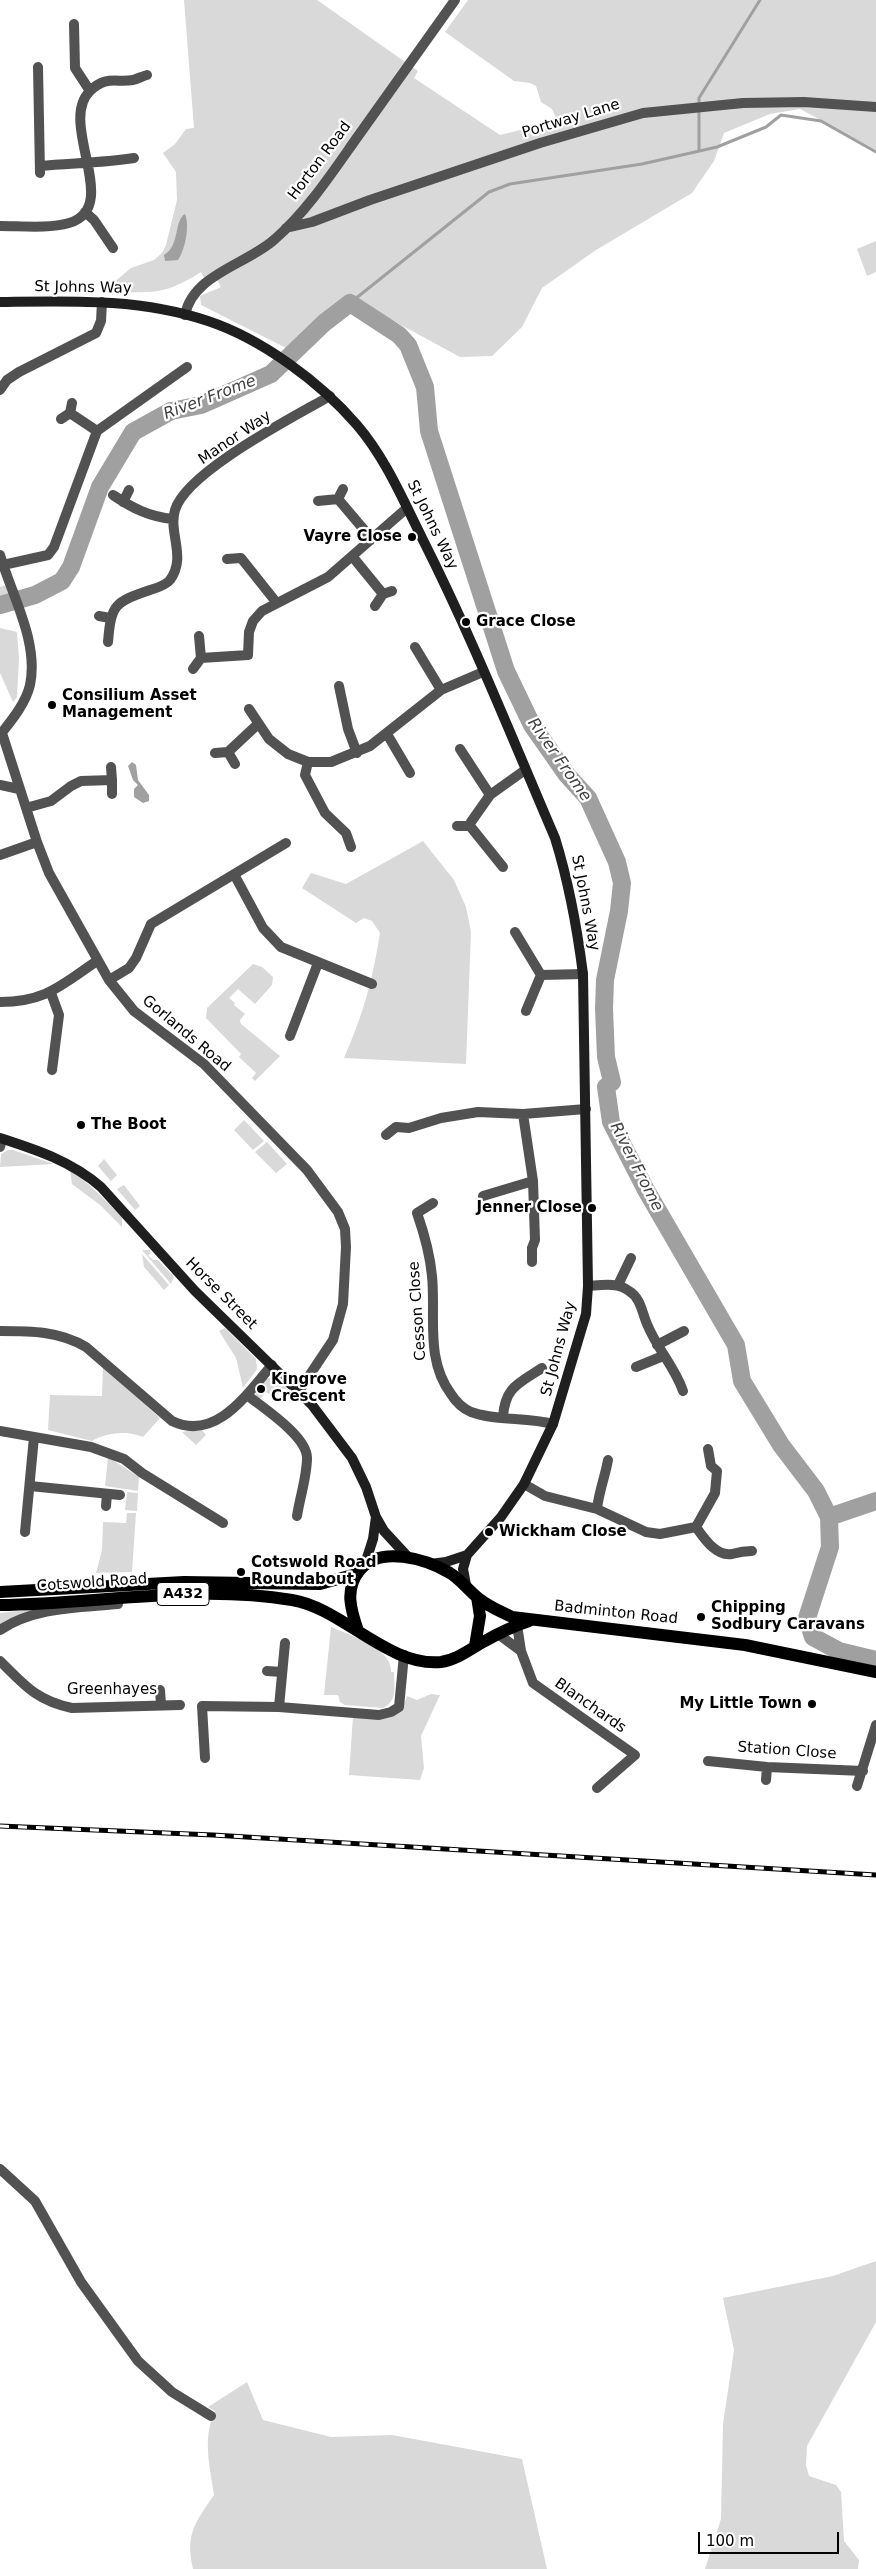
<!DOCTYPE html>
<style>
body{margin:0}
#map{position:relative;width:876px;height:2569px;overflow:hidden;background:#fff;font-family:"DejaVu Sans",sans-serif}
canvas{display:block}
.scale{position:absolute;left:698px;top:2532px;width:141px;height:22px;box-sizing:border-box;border:2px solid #000;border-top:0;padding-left:6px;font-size:15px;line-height:18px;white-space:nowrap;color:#000;-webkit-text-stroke:4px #fff;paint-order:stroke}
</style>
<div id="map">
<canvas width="876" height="2569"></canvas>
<div class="scale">100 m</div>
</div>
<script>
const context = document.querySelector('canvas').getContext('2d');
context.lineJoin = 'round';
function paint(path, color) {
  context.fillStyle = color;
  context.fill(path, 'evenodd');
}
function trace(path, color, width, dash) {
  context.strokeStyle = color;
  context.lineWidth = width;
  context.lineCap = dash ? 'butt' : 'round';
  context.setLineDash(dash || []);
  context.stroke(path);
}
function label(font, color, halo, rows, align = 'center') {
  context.font = font + ' "DejaVu Sans",sans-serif';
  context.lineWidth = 4.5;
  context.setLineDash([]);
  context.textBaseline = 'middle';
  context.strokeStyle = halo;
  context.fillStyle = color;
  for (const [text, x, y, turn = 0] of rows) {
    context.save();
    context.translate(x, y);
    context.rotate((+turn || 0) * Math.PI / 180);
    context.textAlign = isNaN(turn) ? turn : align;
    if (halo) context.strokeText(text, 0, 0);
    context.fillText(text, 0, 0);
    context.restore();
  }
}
paint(new Path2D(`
 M184 0H317L418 71 414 78 500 135 557 121 552 109 541 102 536 86 530 83 514 81 445 32 468 0H876V150L800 109 770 114 724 133 714 161 692 193 596 250 542 288 522 327 492 356 460 357 364 305 354 297 326 316 290 350 201 305 200 296 221 287 214 274 204 278 201 272C164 296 149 293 107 291V288L131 268 154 260 162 253 166 245 177 200 176 172 163 153 175 144 186 129 194 128Z
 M876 241V272L867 276 857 249Z
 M6 585 13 606 0 611V587Z
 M0 628 17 632 19 658 17 697 13 702 0 673Z
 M423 841 454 880 466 907 471 932 466 1064 344 1058C364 1012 372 982 380 933L372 921 364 918 356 923 302 888 311 873 346 884Z
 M253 964 262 967 273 977 272 985 255 1004 238 989 229 998 235 1003 234 1005 245 1014 240 1020 241 1024 280 1056 255 1081 252 1078 256 1073 239 1057 241 1054 206 1018 207 1008Z
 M244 1120 264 1141 253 1150 234 1130Z
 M267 1142 287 1164 276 1173 255 1152Z
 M8 1150H13L54 1164 0 1167 1 1154Z
 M104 1159 117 1175 111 1181 98 1166Z
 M70 1170C90 1184 105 1199 122 1218V1227L100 1205 72 1184Z
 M124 1185 140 1206 135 1210 117 1189Z
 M142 1250H149L151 1253 148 1255 153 1260H158L174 1277 171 1284Z
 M142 1254 169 1285 164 1290 144 1267Z
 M225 1328 256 1359 257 1369 243 1388 236 1358 219 1331Z
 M103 1367 160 1418 143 1437C127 1430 106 1433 92 1441L48 1430 50 1395 102 1396Z
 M269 1378 280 1380 288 1388 269 1394 266 1392 259 1400 256 1397 255 1390 263 1380Z
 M201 1429 206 1435 196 1445 182 1432Z
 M108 1457 139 1477 138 1491 105 1486Z
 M127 1492 138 1493 137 1511 125 1510Z
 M127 1513H136L132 1572 96 1573 102 1550 103 1522 126 1523Z
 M36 1609 0 1628V1613Z
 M331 1627C349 1635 393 1648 391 1672H394C394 1687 398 1701 383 1708L345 1705 340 1702 338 1695H324Z
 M431 1694 440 1695 421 1736 424 1768 420 1780 349 1775 353 1716C378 1718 398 1726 407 1696L417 1700Z
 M876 2261V2322L807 2446 806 2465 809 2476 836 2485 841 2492 844 2541 859 2560 858 2569H705L721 2519 723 2424 734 2350 723 2298 833 2276Z
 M247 2382 263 2420 331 2437 392 2435 522 2459 547 2569H193C185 2534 195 2523 214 2495 210 2467 202 2438 215 2411L208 2407Z`), '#d9d9d9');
paint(new Path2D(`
 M185 214C190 226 185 250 178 260L165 261 164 255C180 246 174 220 185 214Z
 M132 762 136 765 138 780 149 795V801L143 803 134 797V789L138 785 133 780 128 766Z`), '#a0a0a0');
trace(new Path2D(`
 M699 150V98L760 0
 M350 303 489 192 510 184 642 164 717 147 766 127 781 115 821 121 876 152`), '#a0a0a0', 3);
trace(new Path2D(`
 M0 605 35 595 62 581 71 567 100 487 133 432 171 411 201 405 271 374 324 323 350 303 399 335 408 345 425 387 429 431 506 671 532 725 567 775 588 798 617 862 622 883 619 911 605 980 604 1009 606 1057 612 1082 606 1087 611 1122 646 1190 736 1345 742 1381 781 1445 816 1491 829 1517 876 1501
 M829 1517 830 1547 807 1618 813 1637 839 1651 876 1660`), '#a0a0a0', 18);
trace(new Path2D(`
 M74 24 75 68 90 91
 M38 67 40 173
 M40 166C72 163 102 163 134 158
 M85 212 94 220 113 248
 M0 226C21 226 48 229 69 223 123 207 57 123 90 91 106 75 116 83 133 80 137 79 143 76 147 75
 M286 228 312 222 370 200 540 143 643 113 743 103 804 102 876 107
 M185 315C193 274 248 264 275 239 307 211 332 173 356 139 389 93 422 47 455 0
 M0 390 7 380 19 372 96 333 101 321 102 302
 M70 413 97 431
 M61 419 70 413 72 403
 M113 495C132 508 150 517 173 519
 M338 499 371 538
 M318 501 338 499 343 489
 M123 502 129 490
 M0 555C12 596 39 642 30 685 26 703 11 721 0 735
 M352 556 383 594 392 591
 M227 559 241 558 276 602
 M3 565 48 555 54 547 97 431 187 367
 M375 606 383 594
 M99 616 110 618
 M108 642C111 604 115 602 150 590 157 588 166 585 170 580 187 557 168 533 175 510 187 471 294 417 330 396
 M415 647 441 690
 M201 658 248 655 249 632 253 621 262 611 328 577 407 508
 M193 669 201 658 199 636
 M339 686 348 729 357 753
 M249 709 269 739 288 754 308 762H331L370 746 441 690 483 672
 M2 733 37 842 49 873 109 980 134 1011 204 1064 307 1170 338 1212 345 1229 346 1247 343 1304 333 1340 299 1391
 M387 734 410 773
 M460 749 490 795
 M228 752 258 724
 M215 753 228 752 235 764
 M308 762 305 775 325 813 346 833 351 847
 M112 780V794
 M0 785 19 789
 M26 808 51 801 71 786 81 781 112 780 111 767
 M457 826H470
 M0 855 37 842
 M503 867 470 826 471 822 490 795 525 770
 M235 876 263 928 281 947 372 984
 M515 932 541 975
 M109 980 129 968 136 958 151 924 286 843
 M51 993 59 1015 52 1070
 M0 1002C46 1002 61 985 97 961
 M526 1011 541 975 583 974
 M290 1036 318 963
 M523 1114 533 1181 535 1240 532 1248V1262
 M386 1135 396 1127 409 1128 441 1118 478 1112 523 1114 586 1109
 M0 1147 2 1139
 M483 1196 533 1181
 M433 1203 417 1213C424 1233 430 1254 432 1276 436 1316 425 1359 451 1394 456 1402 462 1408 471 1412 495 1421 527 1417 553 1424
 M618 1285 631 1258
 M588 1286C602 1285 618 1282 629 1291 641 1298 642 1313 647 1324 657 1349 675 1367 683 1391
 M0 1331C31 1331 59 1331 86 1347L172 1421C216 1442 247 1394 272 1365
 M657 1345 684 1331
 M636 1367 663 1356
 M247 1395C263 1408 307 1436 307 1458 307 1476 300 1497 297 1516
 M503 1417C505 1387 518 1384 542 1368
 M0 1431 91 1447 124 1459 142 1473 223 1523
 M524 1484 545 1496 597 1509 646 1532 660 1534 696 1527 715 1493 717 1471 711 1466 708 1449
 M30 1486 120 1495
 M106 1506 107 1494
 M597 1509C599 1491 605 1477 608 1460
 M696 1527C704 1538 716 1557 732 1554 739 1552 744 1551 752 1551
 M25 1532 34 1437
 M514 1620 517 1625 521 1651 533 1683 635 1755 597 1788
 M0 1630C35 1607 77 1608 118 1604
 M498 1634 521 1651
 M0 1661C24 1685 37 1701 72 1708L180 1705
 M267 1671 282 1672
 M160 1690 161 1705
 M279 1707 285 1643
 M205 1758 202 1706 279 1707 379 1715 391 1712 399 1707 404 1655
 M708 1761 767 1767 863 1771
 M766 1780 767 1767
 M857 1786 876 1725
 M0 2169 35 2201 81 2282 138 2361 172 2392 211 2416`), '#525252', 10);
trace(new Path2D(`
 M0 302C70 301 140 298 208 321 262 339 320 382 357 425 386 459 403 500 423 540 472 637 512 738 555 838 569 883 577 927 583 974L588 1286 586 1314 553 1424 524 1484 501 1517 467 1555 463 1569 466 1585
 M0 1138C37 1150 71 1161 101 1187L195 1291 312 1405 352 1458 366 1487 376 1517 384 1531 408 1557
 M365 1564 373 1539 376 1517
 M430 1564 446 1562 467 1555`), '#1f1f1f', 10);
trace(new Path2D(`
 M0 1592 184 1582 320 1584 356 1574
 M0 1605C97 1604 194 1584 292 1600 342 1608 388 1667 441 1662 457 1660 470 1649 485 1641 499 1633 514 1626 529 1621
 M358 1631C351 1610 344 1589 360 1570 380 1545 426 1559 450 1573 461 1580 468 1590 478 1598 489 1607 500 1611 512 1617L745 1645 876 1672
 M475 1646 480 1616 477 1597`), '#000', 12);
const rail = new Path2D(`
 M0 1826 213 1835 876 1875`);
trace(rail, '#000', 5);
trace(rail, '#fff', 3, [9]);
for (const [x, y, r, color] of [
 [412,537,5,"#000"],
 [466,622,5,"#000"],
 [52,705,5,"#000"],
 [81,1125,5,"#000"],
 [592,1208,5,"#000"],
 [261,1389,5,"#000"],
 [489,1532,5,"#000"],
 [241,1572,5,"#000"],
 [701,1617,5,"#000"],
 [812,1704,5,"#000"]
]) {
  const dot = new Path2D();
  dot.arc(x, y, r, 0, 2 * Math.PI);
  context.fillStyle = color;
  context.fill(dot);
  trace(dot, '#fff', 2);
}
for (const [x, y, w] of [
 [183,1594,52]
]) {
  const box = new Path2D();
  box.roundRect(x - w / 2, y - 11.5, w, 23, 4);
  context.fillStyle = '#fff';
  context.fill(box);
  trace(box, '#000', 1);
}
label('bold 14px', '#000', null, [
 ["A432",183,1594]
]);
label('15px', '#000', '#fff', [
 ["Portway Lane",571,119,-17],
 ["Horton Road",320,161,-53],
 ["St Johns Way",83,288,1],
 ["Manor Way",235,438,-34],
 ["St Johns Way",432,525,64],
 ["St Johns Way",585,903,79],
 ["Gorlands Road",186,1034,40],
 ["Horse Street",221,1294,45],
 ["Cesson Close",418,1311,-94],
 ["St Johns Way",559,1349,-75],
 ["Cotswold Road",92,1583,-4],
 ["Badminton Road",616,1613,6],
 ["Greenhayes",112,1690],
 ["Blanchards",590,1706,35],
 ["Station Close",787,1751,4]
]);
label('bold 15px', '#000', '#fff', [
 ["Vayre Close",402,537,"right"],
 ["Grace Close",476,622],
 ["Consilium Asset",62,696],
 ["Management",62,713],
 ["The Boot",91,1125],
 ["Jenner Close",582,1208,"right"],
 ["Kingrove",271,1380],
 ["Crescent",271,1397],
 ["Wickham Close",499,1532],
 ["Cotswold Road",251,1563],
 ["Roundabout",251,1580],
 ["Chipping",711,1608],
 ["Sodbury Caravans",711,1625],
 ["My Little Town",802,1704,"right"]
], 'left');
label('italic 16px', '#414141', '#fff', [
 ["River Frome",210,398,-21],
 ["River Frome",559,760,55],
 ["River Frome",636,1167,63]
]);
</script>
